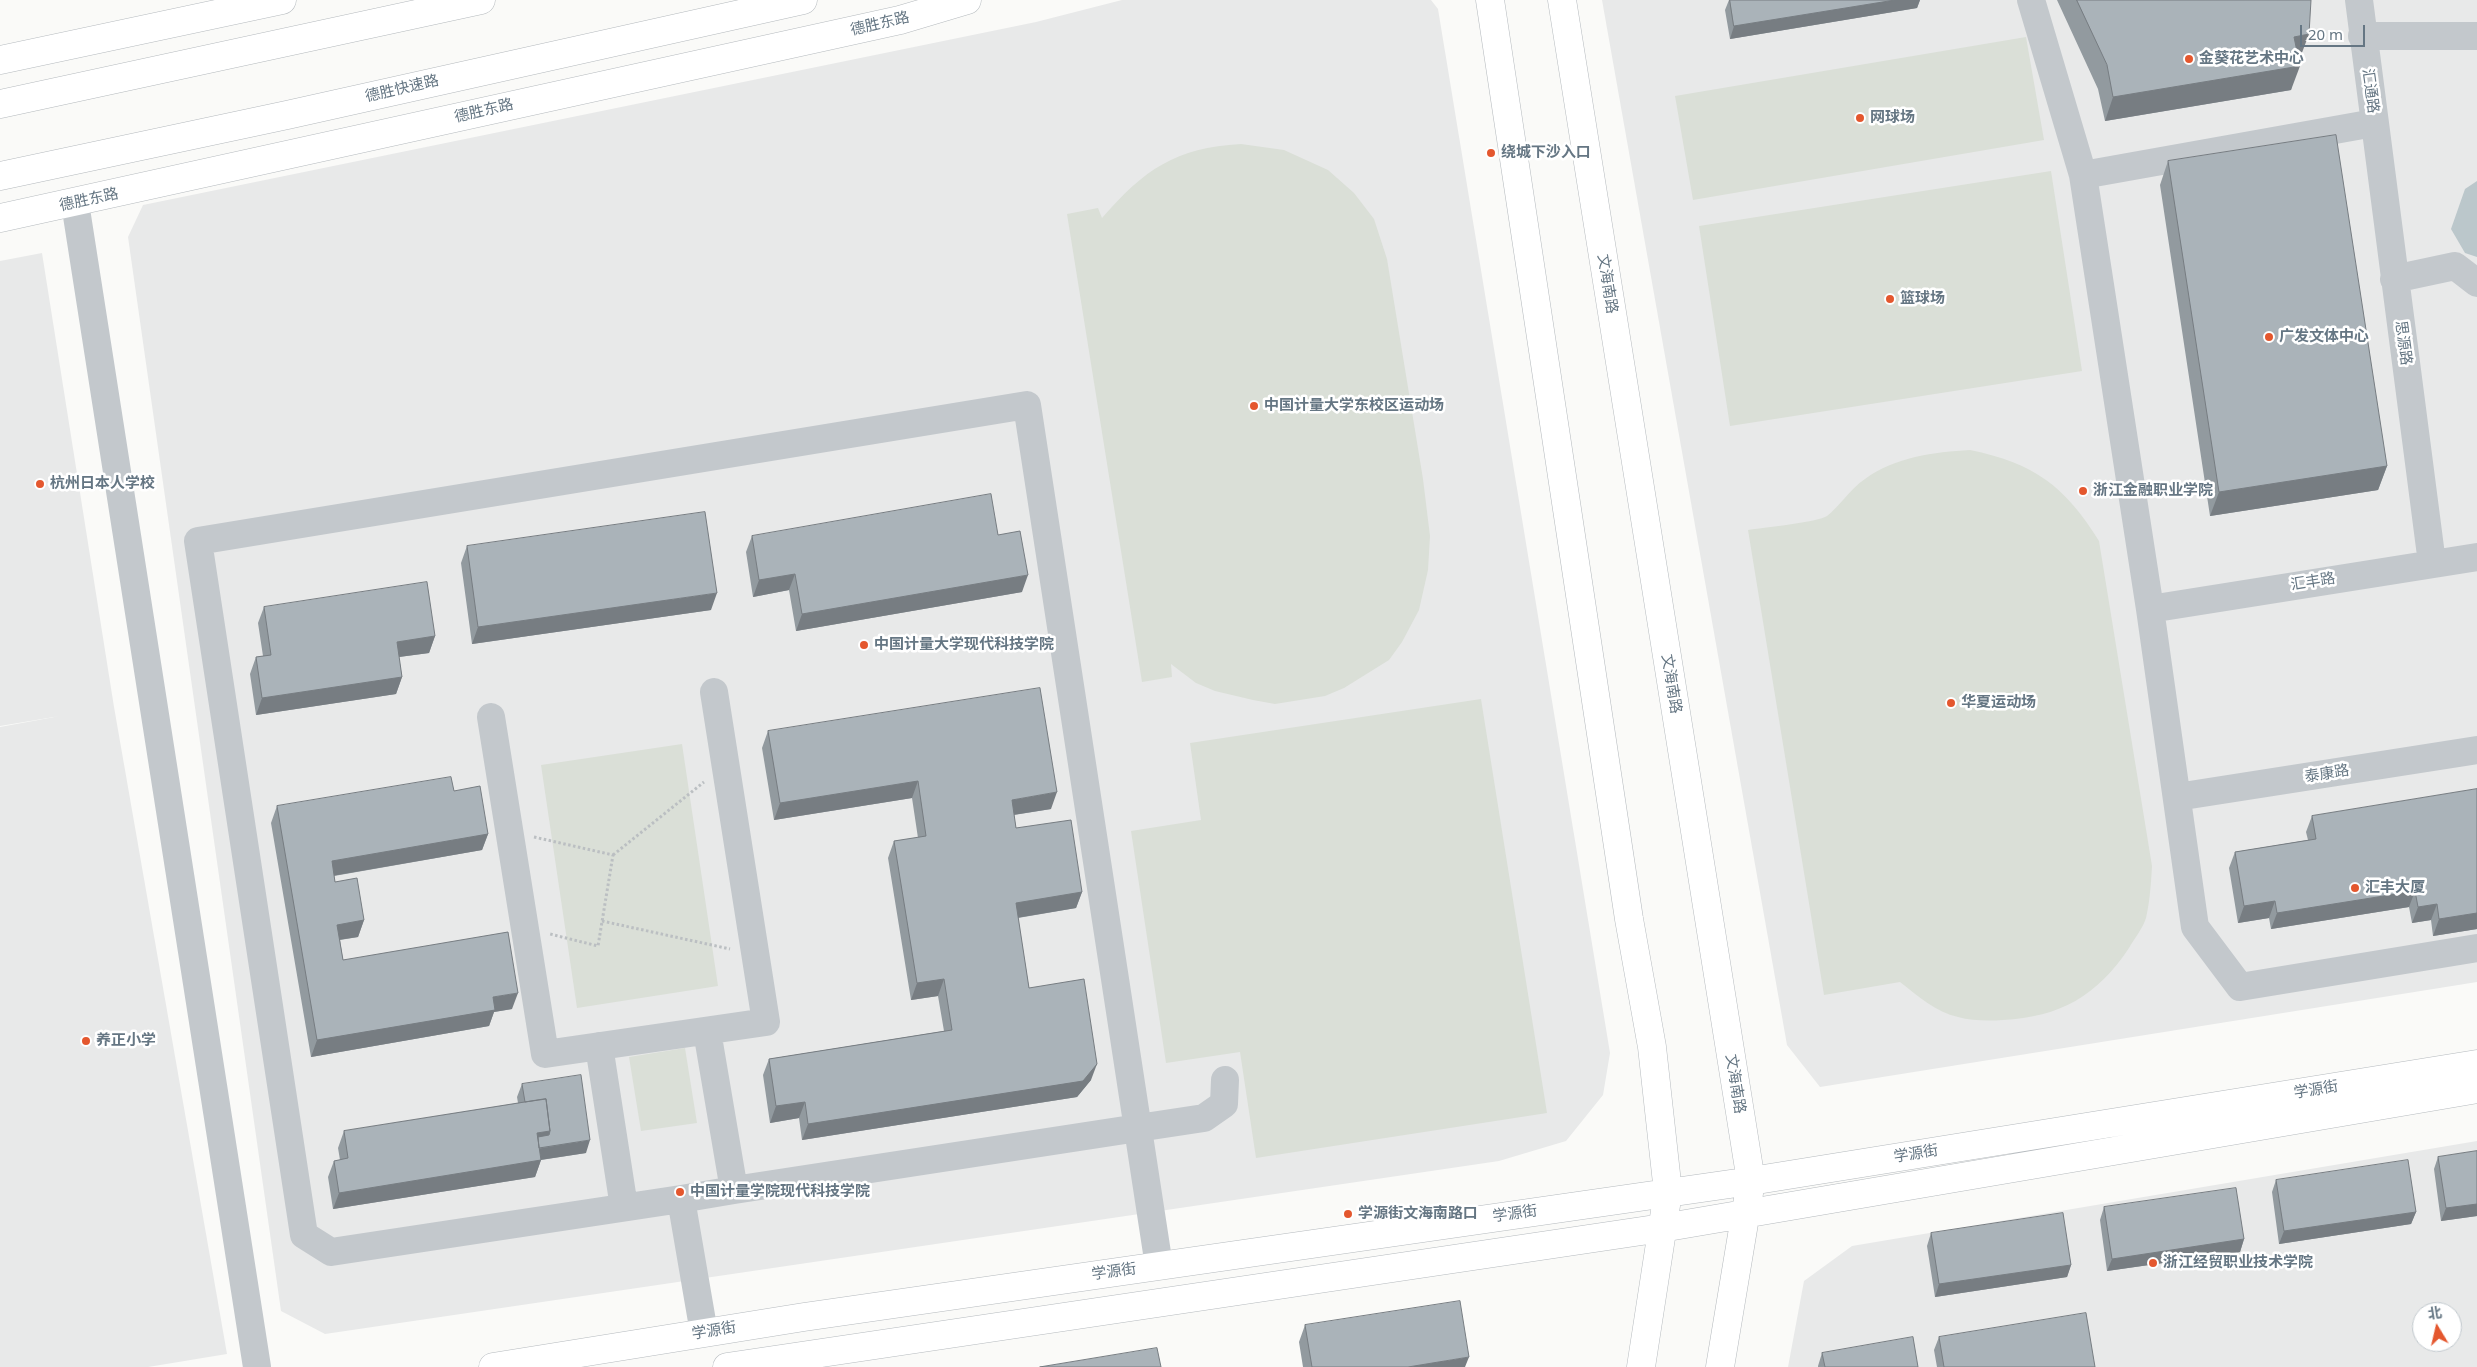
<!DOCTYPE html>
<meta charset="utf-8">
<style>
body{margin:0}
#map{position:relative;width:2477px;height:1367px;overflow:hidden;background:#fafaf8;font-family:"Noto Sans","Noto Sans SC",sans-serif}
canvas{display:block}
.north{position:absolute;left:2412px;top:1302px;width:50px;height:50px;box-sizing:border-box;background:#fff;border:1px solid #c1c8cd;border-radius:50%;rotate:351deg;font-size:14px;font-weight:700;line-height:20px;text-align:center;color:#657683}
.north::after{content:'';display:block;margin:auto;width:18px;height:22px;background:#e4572e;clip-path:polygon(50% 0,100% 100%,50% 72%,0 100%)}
.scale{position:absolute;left:2300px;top:25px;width:65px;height:22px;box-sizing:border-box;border:2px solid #657683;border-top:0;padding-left:6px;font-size:15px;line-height:18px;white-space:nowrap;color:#657683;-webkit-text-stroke:4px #fff;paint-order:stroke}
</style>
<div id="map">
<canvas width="2477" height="1367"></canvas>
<div class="north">北</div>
<div class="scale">20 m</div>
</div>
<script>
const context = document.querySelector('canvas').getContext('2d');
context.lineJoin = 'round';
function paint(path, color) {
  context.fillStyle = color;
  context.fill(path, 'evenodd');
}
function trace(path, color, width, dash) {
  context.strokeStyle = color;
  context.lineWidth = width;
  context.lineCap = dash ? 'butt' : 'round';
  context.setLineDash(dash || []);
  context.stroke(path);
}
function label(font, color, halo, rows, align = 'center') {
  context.font = font + ' "Noto Sans","Noto Sans SC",sans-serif';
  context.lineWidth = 5;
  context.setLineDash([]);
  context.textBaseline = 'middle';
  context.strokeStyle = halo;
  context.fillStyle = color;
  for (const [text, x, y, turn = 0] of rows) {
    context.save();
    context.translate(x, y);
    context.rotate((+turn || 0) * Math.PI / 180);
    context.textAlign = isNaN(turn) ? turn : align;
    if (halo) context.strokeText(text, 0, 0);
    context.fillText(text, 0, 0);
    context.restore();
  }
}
paint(new Path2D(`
 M1122 0H1431L1438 9 1610 1053 1603 1095 1566 1141 1499 1161 325 1334 281 1311 128 237 143 205 1036 22Z
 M1602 0H2477V982L1820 1087 1787 1045Z
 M42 253 114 707 227 1354 148 1367H0V727L60 716 0 726V261Z
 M2477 1141V1367H1788L1804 1281 1852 1246ZM2422 1312H2452V1342H2422Z`), '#e8e9e9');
paint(new Path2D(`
 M2026 37 2044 140 1693 200 1675 96Z
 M1241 144 1284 150 1328 170 1354 193 1374 219 1387 259 1423 479 1430 536 1428 570 1419 610 1402 642 1389 660 1344 688 1325 696 1275 704 1253 700 1215 691 1196 683 1171 664 1172 677 1142 682 1067 214 1098 208 1102 218C1145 169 1175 148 1241 144Z
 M2051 171 2082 371 1730 426 1699 226Z
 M1970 450C2034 463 2065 486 2099 541L2152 866C2151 883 2150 901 2146 918 2143 928 2134 939 2129 948 2097 996 2060 1017 2003 1020 1989 1021 1972 1021 1958 1017 1936 1012 1918 996 1900 982L1824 995 1748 530C1761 528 1819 522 1827 516 1839 507 1850 489 1865 479 1895 457 1934 452 1970 450Z
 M1481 699 1547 1113 1256 1158 1240 1052 1166 1063 1131 831 1201 820 1190 743Z
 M682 744 718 986 577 1008 541 765Z
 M685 1048 697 1123 641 1131 629 1057Z`), '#dadfd7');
paint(new Path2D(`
 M2477 181V257L2465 253 2451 229 2465 189Z`), '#bbc7cb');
const major = new Path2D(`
 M1490 0 1629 919 1652 1047 1668 1192 1641 1367
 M1562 0 1751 1181 1720 1367
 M0 60 282 0
 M0 218 900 20 967 0
 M493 1367 804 1317 1751 1181 2477 1064
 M727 1367 1662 1228 2477 1089`);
const highway = new Path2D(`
 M0 104 481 0
 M0 176 287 115 803 0`);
trace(major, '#b5babe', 29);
trace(highway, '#b4b9bd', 29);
trace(new Path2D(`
 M534 837 613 855 598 946 550 934
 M613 855 704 782
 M602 921 730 949`), '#bbbfc2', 3, [2.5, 2.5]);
trace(new Path2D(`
 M2031 0 2083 175 2150 609 2195 927 2240 987 2477 948
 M2359 0 2432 563
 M2362 36H2477
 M2083 175 2374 123
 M75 203 257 1367
 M2394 279 2455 266 2477 283
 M2150 609 2477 557
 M491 717 545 1054 766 1022 714 692
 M2177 797 2477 750
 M707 1031 734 1190
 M599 1046 624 1207
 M681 1199 704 1333
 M1159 1266 1027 405 198 541 304 1235 331 1252 681 1199 734 1190 1138 1128 1204 1118 1224 1104 1225 1080`), '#c3c8cc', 28);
trace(major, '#fff', 28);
trace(highway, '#fff', 28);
paint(new Path2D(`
 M1729 0H1920L1917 8 1730 39 1725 10Z
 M2057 0H2311L2300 58H2298L2291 90 2105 121 2098 89Z
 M2168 161 2387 466 2378 490 2210 516 2160 185Z
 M998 535 1022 592 796 631 789 590 753 597 746 552 752 536Z
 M467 546 711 610 472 644 461 563Z
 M264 607 435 636 429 653 399 657 402 677 396 694 256 715 250 674 256 657 263 656 258 623Z
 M768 731 1051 809 1014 815 1016 828 1082 892 1076 908 1018 918 1029 988 1091 1080 1077 1097 802 1140 799 1118 770 1123 763 1075 769 1059 944 1031 938 996 911 1000 888 858 894 841 918 838 912 798 774 820 762 748Z
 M2477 789V929L2433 936 2431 920 2412 923 2409 907 2271 929 2269 918 2238 923 2229 868 2235 852 2308 840 2306 832 2312 816Z
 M454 791 488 834 482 850 334 876 335 882 364 920 358 937 340 940 343 960 512 1009 494 1012 489 1026 311 1057 271 823 277 806Z
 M522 1084 586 1153 541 1160 535 1177 333 1209 328 1177 334 1161 340 1160 338 1148 344 1131 518 1103 517 1097Z
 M2477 1151V1216L2441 1221 2434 1169 2438 1157Z
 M2276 1180 2416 1212 2411 1224 2279 1244 2272 1192Z
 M2104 1207 2244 1239 2240 1252 2107 1271 2100 1220Z
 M1931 1233 2071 1265 2067 1277 1935 1297 1927 1246Z
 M1305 1325 1465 1367H1303L1299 1342Z
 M1939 1337 2095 1367H1937L1934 1350Z
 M1822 1353 1918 1367H1818V1366Z`), '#929a9f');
paint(new Path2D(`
 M1895 0H1920L1917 8 1730 39 1734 26Z
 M2309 34 2300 58 2286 61 2294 37Z
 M2300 66 2291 90 2105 121 2113 97Z
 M2387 466 2378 490 2210 516 2219 492Z
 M795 574 789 590 753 597 759 580Z
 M1028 575 1022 592 796 631 802 614Z
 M717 593 711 610 472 644 478 627Z
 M435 636 429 653 391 658 397 642Z
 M402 677 396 694 256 715 262 698Z
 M918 781 912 798 774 820 780 803Z
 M1057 792 1051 809 1006 816 1012 800Z
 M488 834 482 850 326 877 332 861Z
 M2415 891 2409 907 2271 929 2277 913Z
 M1082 892 1076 908 1010 919 1016 903Z
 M2275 901 2269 918 2238 923 2244 906Z
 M2437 904 2431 920 2412 923 2418 907Z
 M2477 913V929L2433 936 2439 919Z
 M364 920 358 937 331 941 337 925Z
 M944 979 938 996 911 1000 917 983Z
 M518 993 512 1009 494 1012 489 1026 311 1057 317 1040 493 997Z
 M1097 1064 1091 1080 1077 1097 802 1140 808 1124Z
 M805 1102 799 1118 770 1123 776 1106Z
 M550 1131 544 1147 536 1137 537 1133Z
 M590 1140 586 1153 533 1161 537 1149Z
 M541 1160 535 1177 333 1209 339 1193Z
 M2477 1204V1216L2441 1221 2446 1208Z
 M2416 1212 2411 1224 2279 1244 2284 1231Z
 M2244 1239 2240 1252 2107 1271 2112 1259Z
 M2071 1265 2067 1277 1935 1297 1939 1284Z
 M1469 1357 1465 1367H1408Z`), '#777d82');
const building = new Path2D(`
 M1730 0H1895L1734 26Z
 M2077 0H2311L2309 34 2294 37 2300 66 2113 97 2107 65Z
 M2336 135 2387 466 2219 492 2168 161Z
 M991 494 998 535 1020 531 1028 575 802 614 795 574 759 580 752 536Z
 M705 512 717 593 478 627 467 546Z
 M427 582 435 636 397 642 402 677 262 698 256 657 271 655 264 607Z
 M1040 688 1057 792 1012 800 1016 828 1071 820 1082 892 1016 903 1029 988 1084 979 1097 1064 1083 1081 808 1124 805 1102 776 1106 769 1059 952 1030 944 979 917 983 894 841 926 836 918 781 780 803 768 731Z
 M451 777 454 791 480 786 488 834 332 861 335 882 357 878 364 920 337 925 343 960 508 932 518 993 493 997 495 1010 317 1040 277 806Z
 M2477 789V913L2439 919 2437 904 2418 907 2415 891 2277 913 2275 901 2244 906 2235 852 2316 839 2312 816Z
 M581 1075 590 1140 539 1148 538 1137 549 1135 550 1131 546 1099 525 1102 522 1084Z
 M546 1099 550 1131 537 1133 541 1160 339 1193 334 1161 348 1158 344 1131Z
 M2477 1151V1204L2446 1208 2438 1157Z
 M2408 1160 2416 1212 2284 1231 2276 1180Z
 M2236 1188 2244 1239 2112 1259 2104 1207Z
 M2063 1213 2071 1265 1939 1284 1931 1233Z
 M1460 1301 1469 1357 1408 1367H1312L1305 1325Z
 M2086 1313 2095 1367H1944L1939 1337Z
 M1913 1337 1918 1367H1825L1822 1353Z
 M1157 1348 1161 1367H1040Z`);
paint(building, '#aab3b9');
trace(building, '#777d82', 1);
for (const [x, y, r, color] of [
 [2189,59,5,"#e4572e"],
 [1860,118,5,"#e4572e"],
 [1491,153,5,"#e4572e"],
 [1890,299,5,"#e4572e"],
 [2269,337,5,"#e4572e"],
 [1254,406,5,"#e4572e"],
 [40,484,5,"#e4572e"],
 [2083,491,5,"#e4572e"],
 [864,645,5,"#e4572e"],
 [1951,703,5,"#e4572e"],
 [2355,888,5,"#e4572e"],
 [86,1041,5,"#e4572e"],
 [680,1192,5,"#e4572e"],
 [1348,1214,5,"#e4572e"],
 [2153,1263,5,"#e4572e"]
]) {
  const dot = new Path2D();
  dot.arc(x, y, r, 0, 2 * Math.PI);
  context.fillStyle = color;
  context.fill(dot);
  trace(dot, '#fff', 2);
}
label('15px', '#657683', '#fff', [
 ["德胜东路",880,24,-13],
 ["德胜快速路",402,89,-13],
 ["汇通路",2370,91,82],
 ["德胜东路",484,111,-13],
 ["德胜东路",89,200,-12],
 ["文海南路",1607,284,81],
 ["思源路",2403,343,82],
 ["汇丰路",2313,582,-9],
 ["文海南路",1671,684,81],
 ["泰康路",2327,774,-9],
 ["文海南路",1735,1084,81],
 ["学源街",2316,1090,-9],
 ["学源街",1916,1154,-9],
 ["学源街",1515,1214,-8],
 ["学源街",1114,1272,-8],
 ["学源街",714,1331,-9]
]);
label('bold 15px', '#657683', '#fff', [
 ["金葵花艺术中心",2199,59],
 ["网球场",1870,118],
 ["绕城下沙入口",1501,153],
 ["篮球场",1900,299],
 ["广发文体中心",2279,337],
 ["中国计量大学东校区运动场",1264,406],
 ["杭州日本人学校",50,484],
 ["浙江金融职业学院",2093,491],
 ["中国计量大学现代科技学院",874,645],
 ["华夏运动场",1961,703],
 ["汇丰大厦",2365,888],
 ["养正小学",96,1041],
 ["中国计量学院现代科技学院",690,1192],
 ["学源街文海南路口",1358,1214],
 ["浙江经贸职业技术学院",2163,1263]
], 'left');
</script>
